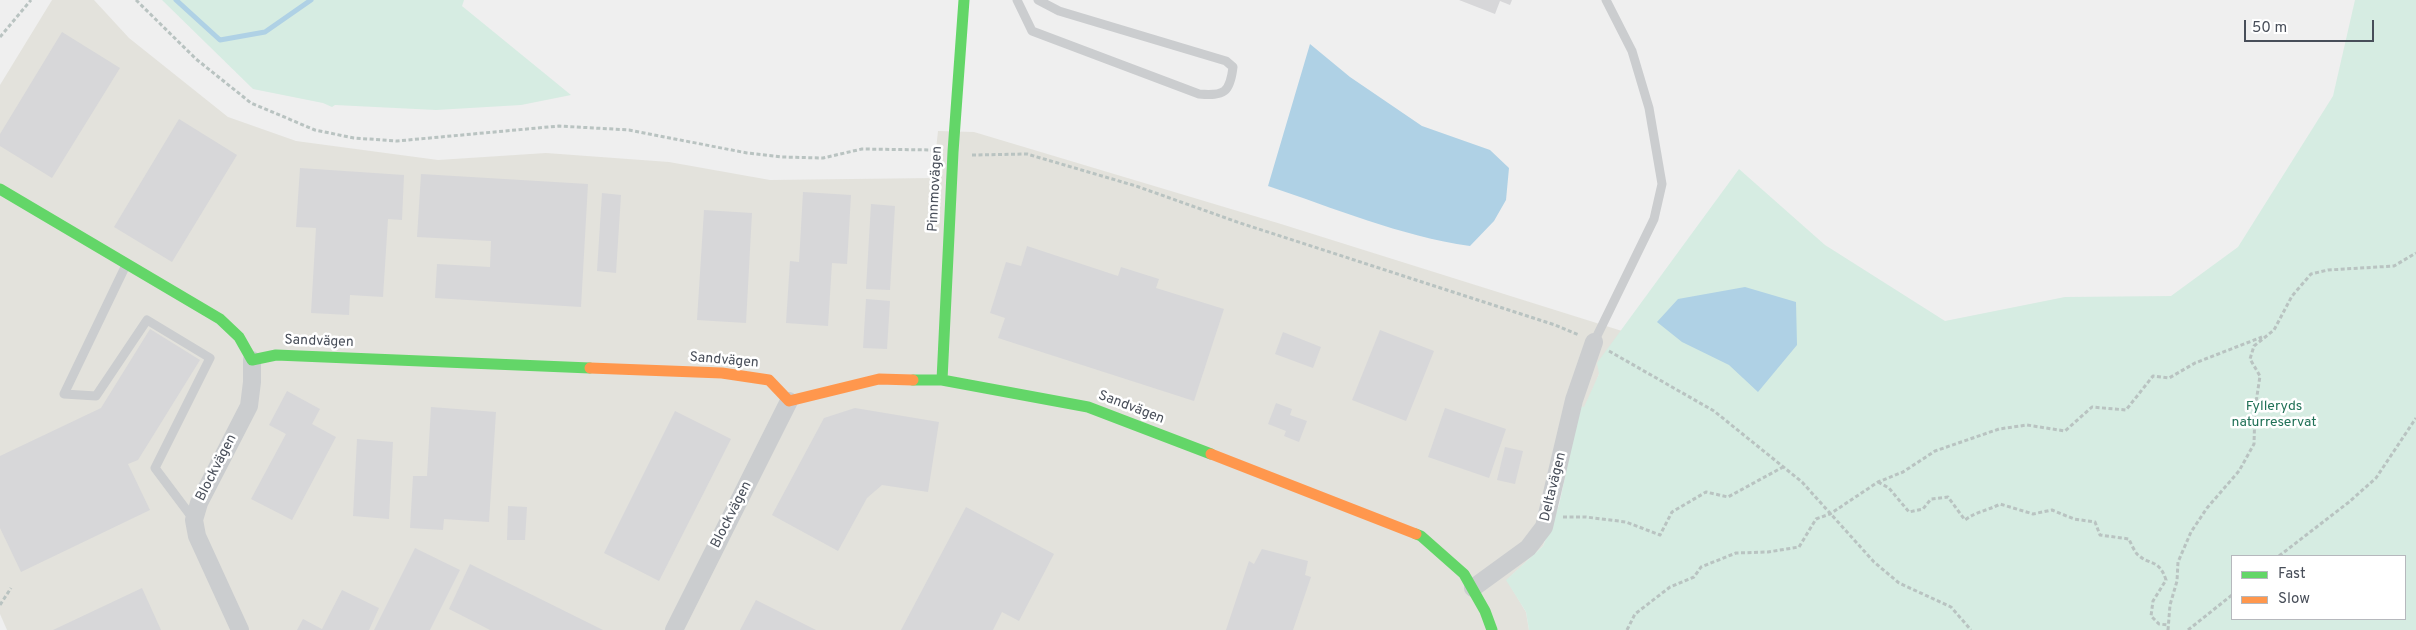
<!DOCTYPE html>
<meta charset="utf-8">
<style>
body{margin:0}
#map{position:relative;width:2416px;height:630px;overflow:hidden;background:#efefef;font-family:Overpass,sans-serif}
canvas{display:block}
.legend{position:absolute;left:2231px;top:555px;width:175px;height:65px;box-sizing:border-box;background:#fff;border:1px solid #b6b8bd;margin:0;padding:6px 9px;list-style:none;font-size:15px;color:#484e59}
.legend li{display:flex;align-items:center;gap:10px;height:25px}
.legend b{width:25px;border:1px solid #b6b8bd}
.scale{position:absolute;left:2244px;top:20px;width:130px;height:22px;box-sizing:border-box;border:2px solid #484e59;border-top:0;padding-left:6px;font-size:15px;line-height:18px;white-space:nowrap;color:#484e59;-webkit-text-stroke:4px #fff;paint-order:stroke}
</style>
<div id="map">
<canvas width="2416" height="630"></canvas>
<ul class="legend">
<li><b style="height:6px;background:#63d668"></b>Fast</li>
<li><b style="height:6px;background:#ff974d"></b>Slow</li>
</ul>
<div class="scale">50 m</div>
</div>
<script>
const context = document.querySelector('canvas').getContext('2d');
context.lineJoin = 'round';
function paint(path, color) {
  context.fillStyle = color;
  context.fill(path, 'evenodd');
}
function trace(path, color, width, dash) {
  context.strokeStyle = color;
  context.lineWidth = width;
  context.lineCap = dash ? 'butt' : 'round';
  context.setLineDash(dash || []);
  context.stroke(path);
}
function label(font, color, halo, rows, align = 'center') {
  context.font = font + ' Overpass,sans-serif';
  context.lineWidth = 5;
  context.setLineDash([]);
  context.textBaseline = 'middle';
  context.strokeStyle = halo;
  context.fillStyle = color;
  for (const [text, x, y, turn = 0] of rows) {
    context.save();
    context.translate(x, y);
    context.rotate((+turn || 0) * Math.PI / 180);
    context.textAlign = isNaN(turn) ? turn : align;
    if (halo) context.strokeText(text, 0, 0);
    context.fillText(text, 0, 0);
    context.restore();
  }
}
paint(new Path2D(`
 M52 0H94L129 38 228 117 296 141 438 160 546 153 669 162 770 180 933 178 938 131 974 132 1281 224 1622 331 1599 374 1543 546 1507 580 1526 612 1529 630H7L0 614V85Z`), '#e3e2dc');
paint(new Path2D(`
 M162 0H464L462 6 571 95 521 105 436 110 335 105 332 107 323 103 253 89Z
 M2355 0H2416V630H1529L1526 612 1506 580 1543 546 1559 505 1580 406 1584 407 1599 374 1597 363 1739 169 1825 245 1945 321 2065 297 2171 296 2238 247 2333 96ZM2232 556H2405V619H2232Z`), '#d6ece2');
paint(new Path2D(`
 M1310 44 1350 77 1422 126 1490 150 1509 168 1506 200 1494 221 1470 246C1400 236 1334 208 1268 186Z
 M1745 287 1796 302 1797 345 1758 392 1729 365 1682 342 1657 322 1678 299Z`), '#afd1e5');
trace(new Path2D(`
 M176 0 220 40 265 32 311 0`), '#afd1e5', 5);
paint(new Path2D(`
 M1459 0H1512L1510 5 1500 1 1495 14Z
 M62 32 120 68 52 178 0 146V134Z
 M179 119 237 155 172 262 114 227Z
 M300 168 404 175 402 220 388 219 383 297 350 295 349 315 311 313 316 228 296 227Z
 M421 174 588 184 581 307 435 298 437 264 490 267 491 241 417 237Z
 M803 192 851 195 847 264 832 263 828 326 786 323 790 261 799 262Z
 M602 193 621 195 616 273 597 271Z
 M871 204 895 206 890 290 866 289Z
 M704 210 752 213 746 323 697 320Z
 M1027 246 1118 276 1121 267 1159 279 1156 288 1224 309 1194 401 998 338 1005 318 990 313 1006 262 1021 266Z
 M866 299 890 301 887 349 863 348Z
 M150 329 200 360 138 460 128 464 150 510 21 572 0 528V456L101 408Z
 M1380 330 1434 351 1406 421 1352 400Z
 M1283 332 1321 347 1313 368 1275 354Z
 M287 391 320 409 312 424 336 437 292 520 251 499 286 434 269 425Z
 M1276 403 1292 409 1290 415 1307 421 1299 442 1284 436 1286 431 1268 424Z
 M431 407 496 412 489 522 444 519 443 530 410 528 413 476H427Z
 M855 408 939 422 928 492 882 485 867 498 838 551 772 515 824 418Z
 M1445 408 1506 429 1489 478 1428 457Z
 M675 411 731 439 659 581 604 553Z
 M357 439 393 442 389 519 353 516Z
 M1505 447 1523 451 1515 484 1497 480Z
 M508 506 527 507 525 540H507Z
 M966 507 1054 554 1019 621 1002 612 993 630H901Z
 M415 548 460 570 430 630H374Z
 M1262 549 1308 561 1305 575 1311 577 1293 630H1226L1249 561 1254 564Z
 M470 564 603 630H490L449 609Z
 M142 588 161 630H53Z
 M342 590 379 608 369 630H297L303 619 322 629Z
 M756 600 816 630H740Z`), '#d7d7d9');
trace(new Path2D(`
 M136 0 196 59 251 103 315 130 354 138 397 141 559 126 629 130 747 153 782 157 823 158 862 149 934 150
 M0 37 31 0
 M972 155 1027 154 1136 186 1240 223 1555 325 1579 335
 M1609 351 1714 411 1802 482 1874 562 1899 583 1951 607 1971 630
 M1878 482 1889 488 1909 512 1923 509 1931 499 1948 497 1965 520C1977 511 1987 511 2000 504L2033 514 2052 510 2074 519 2095 522 2100 535 2129 539C2131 544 2134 550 2137 554 2149 566 2159 558 2166 580L2153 601 2151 616 2159 624 2168 625
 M1563 517H1586L1626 522 1660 535 1672 512 1706 492 1728 497 1783 467
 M2279 556 2349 502 2376 478 2416 418
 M0 605 11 588
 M1627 630 1635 614 1670 587 1694 577 1701 567 1736 553 1768 552 1799 547 1816 519 1830 514 1878 482 1903 472 1935 451 1999 429 2027 425 2065 431 2092 407 2126 410 2153 376 2169 378 2195 363 2262 337
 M2168 630 2170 605 2177 581 2178 562 2191 532 2207 508 2239 471 2254 444 2255 409 2260 376 2250 359 2254 346 2274 330 2292 296 2311 274 2328 270 2394 266 2416 253
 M2188 630 2232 595`), '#b9c3c1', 3, [4, 2.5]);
trace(new Path2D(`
 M1017 0 1032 31 1199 94C1224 96 1230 93 1233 67L1226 61 1059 11 1038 0
 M126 265 64 394 96 396 147 320 210 358 155 468 194 520
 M1594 342 1654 219 1662 184 1649 108 1632 51 1606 0`), '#cbcdcf', 9);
trace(new Path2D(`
 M1473 588 1528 548 1544 527 1574 400 1594 342
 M240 630 197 536 194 520 199 503 249 406 252 382V360
 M674 630 789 401`), '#cbcdcf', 18);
trace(new Path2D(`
 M0 189 220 319 239 337 252 360 276 355 590 368
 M913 380H942L1088 407 1211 454
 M942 380 953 152 964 0
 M1416 534 1421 536 1464 574 1485 611 1492 630`), '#63d668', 11);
trace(new Path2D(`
 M590 368 722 373 769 380 789 401 879 379 913 380
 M1211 454 1416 534`), '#ff974d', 11);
label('14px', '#484e59', '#fff', [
 ["Pinnmovägen",936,189,-87],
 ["Sandvägen",319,342,2],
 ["Sandvägen",724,361,5],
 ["Sandvägen",1131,408,21],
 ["Blockvägen",217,468,-63],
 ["Deltavägen",1554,487,-76],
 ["Blockvägen",732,515,-63]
]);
label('14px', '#217157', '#fff', [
 ["Fylleryds",2274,407],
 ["naturreservat",2274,423]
]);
</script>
